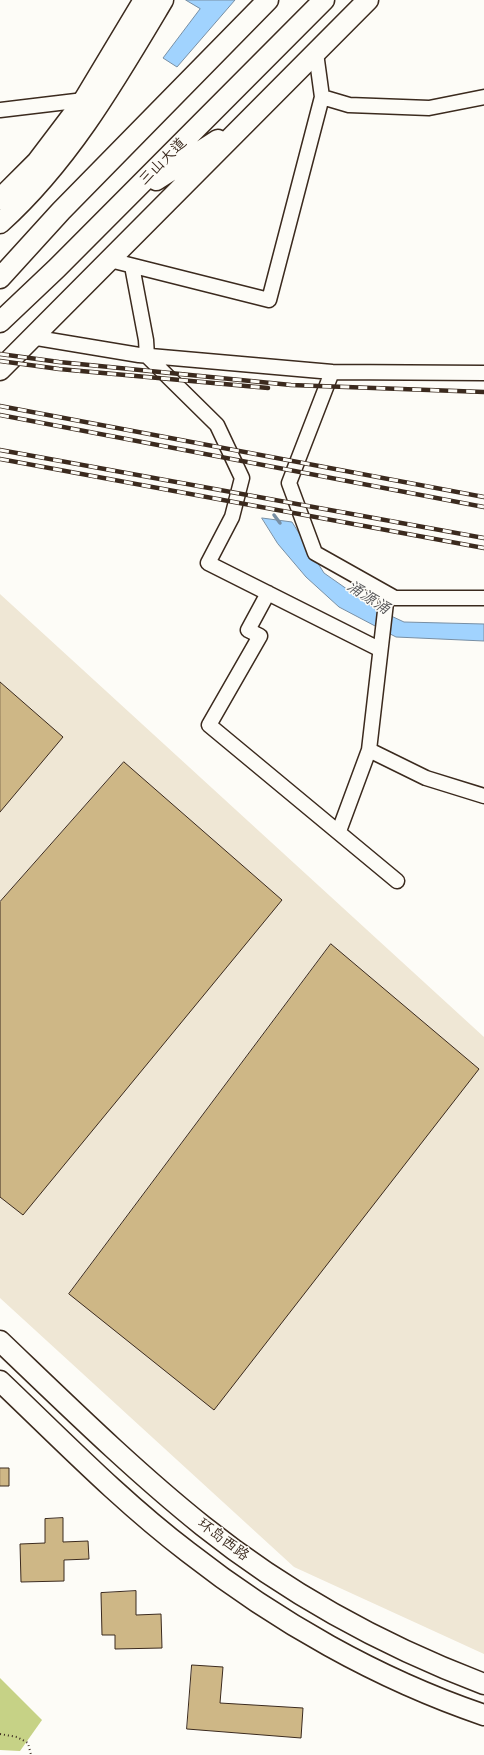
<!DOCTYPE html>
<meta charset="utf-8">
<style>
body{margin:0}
canvas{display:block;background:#fdfcf7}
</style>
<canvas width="484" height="1755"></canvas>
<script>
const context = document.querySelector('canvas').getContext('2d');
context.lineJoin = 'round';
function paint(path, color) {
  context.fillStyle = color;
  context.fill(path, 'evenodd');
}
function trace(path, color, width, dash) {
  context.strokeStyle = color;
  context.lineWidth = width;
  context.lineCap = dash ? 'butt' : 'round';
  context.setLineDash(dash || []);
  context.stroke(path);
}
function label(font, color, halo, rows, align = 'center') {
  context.font = font + ' Sriracha,"LXGW WenKai TC",sans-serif';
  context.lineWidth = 3;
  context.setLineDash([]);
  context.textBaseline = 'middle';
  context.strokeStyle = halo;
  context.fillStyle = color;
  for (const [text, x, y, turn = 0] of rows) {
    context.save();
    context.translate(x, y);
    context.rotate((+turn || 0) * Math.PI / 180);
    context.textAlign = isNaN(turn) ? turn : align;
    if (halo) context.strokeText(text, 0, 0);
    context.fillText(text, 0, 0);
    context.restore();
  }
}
paint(new Path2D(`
 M0 594 484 1037V1654L294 1567 0 1298Z`), '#efe7d5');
paint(new Path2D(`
 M0 1678 42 1720 20 1751 0 1750Z`), '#c6d286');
const water = new Path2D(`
 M186 0H235L177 67 163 58 200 9Z
 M262 518 292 522 324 573 374 608 404 622 484 624V641L396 637 339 607 306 577 278 544Z`);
paint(water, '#a1d3fe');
trace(water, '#788fa4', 1);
trace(new Path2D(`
 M274 515 280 523`), '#788fa4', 3.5);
const building = new Path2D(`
 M0 682 63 737 0 812Z
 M124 762 282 900 23 1215 0 1197V902Z
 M331 944 479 1069 214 1410 69 1294Z
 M0 1468H9V1486H0Z
 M63 1518V1542L88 1541 89 1559 64 1560V1581L21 1582 20 1544 45 1543V1519Z
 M136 1591V1615L161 1614 162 1648 115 1649V1635H102L101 1593Z
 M192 1665 223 1667 220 1703 303 1708 301 1738 187 1729Z`);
paint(building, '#ceb786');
trace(building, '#3b2a1e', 1);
const minor = new Path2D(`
 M322 97 349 105 429 108 484 97
 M0 110 84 100
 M110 260 269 300 322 97 316 53
 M132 266 146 340 147 356 217 425 242 478 232 517 208 563 379 649
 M31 337 139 355 332 372 289 483 315 553 395 598H484
 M332 372 484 373
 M268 593 248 630 260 636 209 725 397 881
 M369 750 426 778 484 796
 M339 831 369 750 387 594`);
const secondary = new Path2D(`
 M156 180 218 140
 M0 199 37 162 84 100 144 0
 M0 223C69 161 116 79 163 0
 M0 278 61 211 268 0
 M0 322 57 268 324 0
 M0 370 368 0
 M0 1341C66 1404 132 1469 203 1526 287 1593 384 1646 484 1684
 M0 1381C61 1439 121 1501 188 1552 276 1621 378 1679 484 1715`);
trace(minor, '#3b2a1e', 17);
trace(secondary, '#3b2a1e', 23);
trace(new Path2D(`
 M0 1734 17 1737 28 1743 31 1755`), '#3b2a1e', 2, [1, 3]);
trace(minor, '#fdfcf7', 14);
trace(secondary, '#fdfcf7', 20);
const rail = new Path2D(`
 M0 354 59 362 291 385 484 392
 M0 361 59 369 268 388
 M0 406 484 497
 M0 415 484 507
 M0 450 484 538
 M0 459 484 548`);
trace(rail, '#3b2a1e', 4.5);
trace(rail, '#fdfcf7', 3, [9]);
label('15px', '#3b2a1e', '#fdfcf7', [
 ["三山大道",163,162,-45],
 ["环岛西路",223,1540,37]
]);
label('italic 16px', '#545456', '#fdfcf7', [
 ["涌源涌",368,598,33]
]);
</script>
